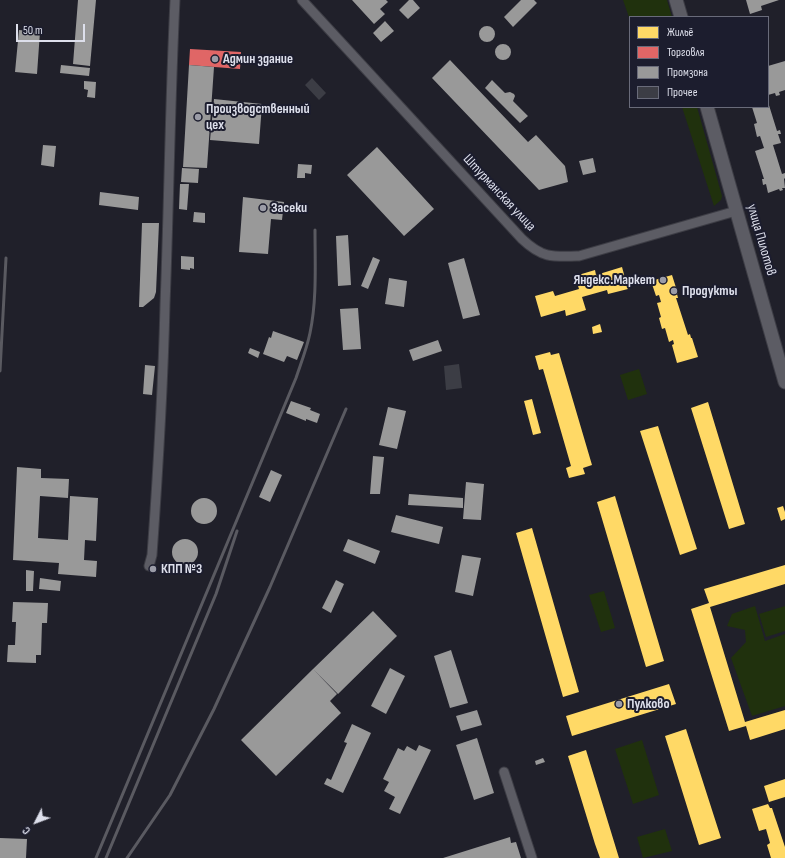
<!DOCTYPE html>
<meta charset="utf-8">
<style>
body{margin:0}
#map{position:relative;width:785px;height:858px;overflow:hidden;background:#20202a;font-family:"Sofia Sans Condensed",sans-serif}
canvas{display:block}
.legend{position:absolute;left:629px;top:16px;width:140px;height:92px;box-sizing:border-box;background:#1c1d2e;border:1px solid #696b7a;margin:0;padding:5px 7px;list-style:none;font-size:12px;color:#dddfeb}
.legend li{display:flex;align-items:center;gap:8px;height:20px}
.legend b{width:20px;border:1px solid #696b7a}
.north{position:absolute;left:16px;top:802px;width:40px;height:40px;-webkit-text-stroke:3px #1c1d2e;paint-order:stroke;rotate:228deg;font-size:11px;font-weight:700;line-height:16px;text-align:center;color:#dddfeb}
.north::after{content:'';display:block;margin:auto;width:14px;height:18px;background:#dddfeb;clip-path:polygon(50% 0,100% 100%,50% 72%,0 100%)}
.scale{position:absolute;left:16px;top:24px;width:69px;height:18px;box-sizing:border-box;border:2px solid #dddfeb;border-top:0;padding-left:5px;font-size:12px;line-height:14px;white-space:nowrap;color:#dddfeb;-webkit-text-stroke:3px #1c1d2e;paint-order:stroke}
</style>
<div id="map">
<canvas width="785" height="858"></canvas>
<ul class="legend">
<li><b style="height:11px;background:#ffd966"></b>Жильё</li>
<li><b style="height:11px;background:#e06666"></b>Торговля</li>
<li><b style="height:11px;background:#999"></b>Промзона</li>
<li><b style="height:11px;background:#3c3d45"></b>Прочее</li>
</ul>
<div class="north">С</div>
<div class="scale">50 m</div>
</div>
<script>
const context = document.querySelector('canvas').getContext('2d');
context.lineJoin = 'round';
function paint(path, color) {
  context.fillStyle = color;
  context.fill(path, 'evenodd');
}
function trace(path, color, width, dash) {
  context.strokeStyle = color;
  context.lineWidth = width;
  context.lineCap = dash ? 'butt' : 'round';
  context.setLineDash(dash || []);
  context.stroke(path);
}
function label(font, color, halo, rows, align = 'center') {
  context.font = font + ' "Sofia Sans Condensed",sans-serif';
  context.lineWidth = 4;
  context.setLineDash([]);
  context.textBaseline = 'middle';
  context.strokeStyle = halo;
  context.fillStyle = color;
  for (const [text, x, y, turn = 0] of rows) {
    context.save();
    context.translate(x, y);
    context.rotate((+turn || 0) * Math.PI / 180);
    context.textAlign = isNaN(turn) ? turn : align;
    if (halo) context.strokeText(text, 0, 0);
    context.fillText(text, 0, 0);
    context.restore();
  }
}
paint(new Path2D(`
 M623 0H667L672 17H630V20Z
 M682 107H697L722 196 721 200 714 206Z
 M639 369 647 394 628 400 620 375Z
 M604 591 615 628 601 632 589 595Z
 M755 606 765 641 785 634V706L752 716 731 658 746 642 745 630 727 626 732 614Z
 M785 606V631L766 637 759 614Z
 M642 740 659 795 633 804 615 749Z
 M665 829 672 851 643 858 637 837Z`), '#20310d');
paint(new Path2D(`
 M622 267 628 289 608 294 607 290 582 297 586 310 566 316 565 310 541 317 535 296 553 291 555 296 579 289 575 276 595 270 596 275Z
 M672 275 678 294H677L678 298H676L688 335 690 334 691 338H692L698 357 677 363 672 345 674 344 673 340 669 342 665 328 662 329 659 318 661 317 657 303 661 302 659 295 656 296 651 281Z
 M600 324 602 332 593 334 592 327Z
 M550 352 551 355 559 353 592 465 583 468 585 474 569 478 566 468 571 466 543 369 539 370 535 356Z
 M532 399 541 433 533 435 524 401Z
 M708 402 745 524 729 529 691 408Z
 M658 426 697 549 680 555 640 431Z
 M615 496 664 661 646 667 597 502Z
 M783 506 785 512V519L781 521 777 508Z
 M532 528 579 692 563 697 516 533Z
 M785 565V584L710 607 745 722 785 710V729L750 740 746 726 729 731 691 609 709 603 704 589Z
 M669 684 676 704 572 736 566 716Z
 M686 729 721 838 699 845 665 736Z
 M586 750 619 858H600L595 844 568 756Z
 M785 779V797L769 802 764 786Z
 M768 804 770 808H772L785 847V858H771L767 845 770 843 766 829 759 831 752 809Z`), '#ffd966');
paint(new Path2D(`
 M190 49 241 52 240 69 189 65Z`), '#e06666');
paint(new Path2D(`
 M78 0H96L90 66 73 64Z
 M352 0H386L388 2 380 9 385 14 374 24Z
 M409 0H413L420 8 408 19 399 10Z
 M521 0H534L537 3 513 27 504 17Z
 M746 0H779L761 6 762 10 750 14Z
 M385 21 394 31 381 42 373 33Z
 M479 34a8 8 0 1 1 16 0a8 8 0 1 1-16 0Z
 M19 30 40 32 37 74 15 72Z
 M495 52a8 8 0 1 1 16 0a8 8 0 1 1-16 0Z
 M450 60 528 142 536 135 565 166 568 182 539 190 432 78Z
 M785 61V90L779 92 780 95 776 96 775 93 768 95V66Z
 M61 65 90 68 89 76 60 73Z
 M189 65 214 67 207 168 183 167Z
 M492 80 505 93 510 92 514 94 515 96 513 101 528 116 520 123 485 88Z
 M84 81 96 82 95 98 87 97 88 90 84 89Z
 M214 99 262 104 259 144 210 140Z
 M768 102 777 131 780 130 781 134H778L781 143 773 145 782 174 785 173V178L784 179 785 188H782L783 190 780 191 779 189 768 193 766 184 763 185 762 179H764L755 151 764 148 760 136 757 137 754 124 757 123 752 107H768Z
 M43 145 56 146 54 167 41 165Z
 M377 147 434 209 404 236 347 175Z
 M593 158 596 172 583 175 579 161Z
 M298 164 312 165 311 174 305 173V178H297Z
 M182 168 199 169 198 183 181 182Z
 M180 184H189L187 210 179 209Z
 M100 192 139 197 138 210 99 205Z
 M243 197 284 202 282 220 271 219 268 254 239 252Z
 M194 212 205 213V223L193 222Z
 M142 223H159L156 292 154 298 143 307H139Z
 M348 235 351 285 338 286 336 236Z
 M181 256 194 257V269L190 268V270L181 269Z
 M373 257 380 260 368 289 361 286Z
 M464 258 480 315 463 319 448 263Z
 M389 278 407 281 404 307 385 304Z
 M358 308 361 349 343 350 340 309Z
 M273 331 304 342 297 360 287 356 284 362 263 354 269 337 271 338Z
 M438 340 442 351 413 361 409 350Z
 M250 348 260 352 258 358 248 353Z
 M145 365 155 366 152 395 143 394Z
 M291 401 311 408 310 410 320 414 317 423 306 419V421L286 413Z
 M388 407 406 411 397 449 379 445Z
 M373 456 384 457 380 494H370Z
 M17 467 41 469V478L69 479 68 498 40 496 38 538 68 540 70 496 98 498 96 541 85 540 84 560 97 561 96 577 58 574 59 563 13 560Z
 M271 470 282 475 270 502 259 497Z
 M466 482 484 484 481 520 463 519Z
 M409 494 463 498V508L408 505Z
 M191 511a13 13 0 1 1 26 0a13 13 0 1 1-26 0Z
 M396 515 443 527 439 544 391 532Z
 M348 539 380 551 375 564 343 551Z
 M172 552a13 13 0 1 1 26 0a13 13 0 1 1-26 0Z
 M462 555 481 558 473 596 455 592Z
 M26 570 34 571 33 591H26Z
 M40 578 61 581 60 591 39 589Z
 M336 580 344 584 331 613 322 608Z
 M13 602 48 603 47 623H42L41 655H36V663L7 662 8 645H15L16 622H12Z
 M373 611 397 636 338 694 313 669Z
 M451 650 468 703 450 708 434 656Z
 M390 668 405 676 386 714 371 706Z
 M313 669 337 694 330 701 341 713 276 776 241 740Z
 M477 710 482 725 461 731 456 716Z
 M352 724 371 733 343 793 324 784 327 778 331 780 347 743 344 742Z
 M477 738 494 793 474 800 456 745Z
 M419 745 431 750 400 814 389 809 395 797 384 791 389 782 383 779 398 748 404 751 407 746 416 751Z
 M543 758 545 762 536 765 535 761Z
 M510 837 511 843 516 842 521 858H443Z
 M0 838 27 839 26 858H0Z`), '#999');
paint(new Path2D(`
 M312 78 326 93 319 100 305 85Z
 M459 364 462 388 446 390 444 366Z`), '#3c3d45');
const street = new Path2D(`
 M302 0 522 239C542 258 552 257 579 256L736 211
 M149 566 152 555C158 471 163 388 165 305 169 203 170 102 175 0
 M504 772 532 858`);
const secondary = new Path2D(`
 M676 0 681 17
 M707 107 785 382`);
trace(street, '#3d3d45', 11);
trace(secondary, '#3d3d45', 15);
trace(street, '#5c5c64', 9);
trace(secondary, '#5c5c64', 13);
trace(new Path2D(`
 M0 371 6 258
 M96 858 296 378C301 363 307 348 310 333 317 300 315 264 315 230
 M106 858 216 594 237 531
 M127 858 170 795 214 709 270 587 346 409`), '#5a5a61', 3);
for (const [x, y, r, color] of [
 [215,59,4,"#9b9ca7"],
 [198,117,4,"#9b9ca7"],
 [263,208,4,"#9b9ca7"],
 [663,280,4,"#9b9ca7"],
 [674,291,4,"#9b9ca7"],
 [153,569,4,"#9b9ca7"],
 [619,704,4,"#9b9ca7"]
]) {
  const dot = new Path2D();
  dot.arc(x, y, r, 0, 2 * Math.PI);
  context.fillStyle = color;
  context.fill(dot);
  trace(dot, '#1c1d2e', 1.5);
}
label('bold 14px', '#dddfeb', '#1c1d2e', [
 ["Админ здание",223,59],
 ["Производственный",206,109],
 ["цех",206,125],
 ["Засеки",271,208],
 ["Яндекс.Маркет",655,280,"right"],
 ["Продукты",682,291],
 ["КПП №3",161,569],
 ["Пулково",627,704]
], 'left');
label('14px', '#dddfeb', '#1c1d2e', [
 ["Штурманская улица",499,193,47],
 ["улица Пилотов",761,240,74]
]);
</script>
